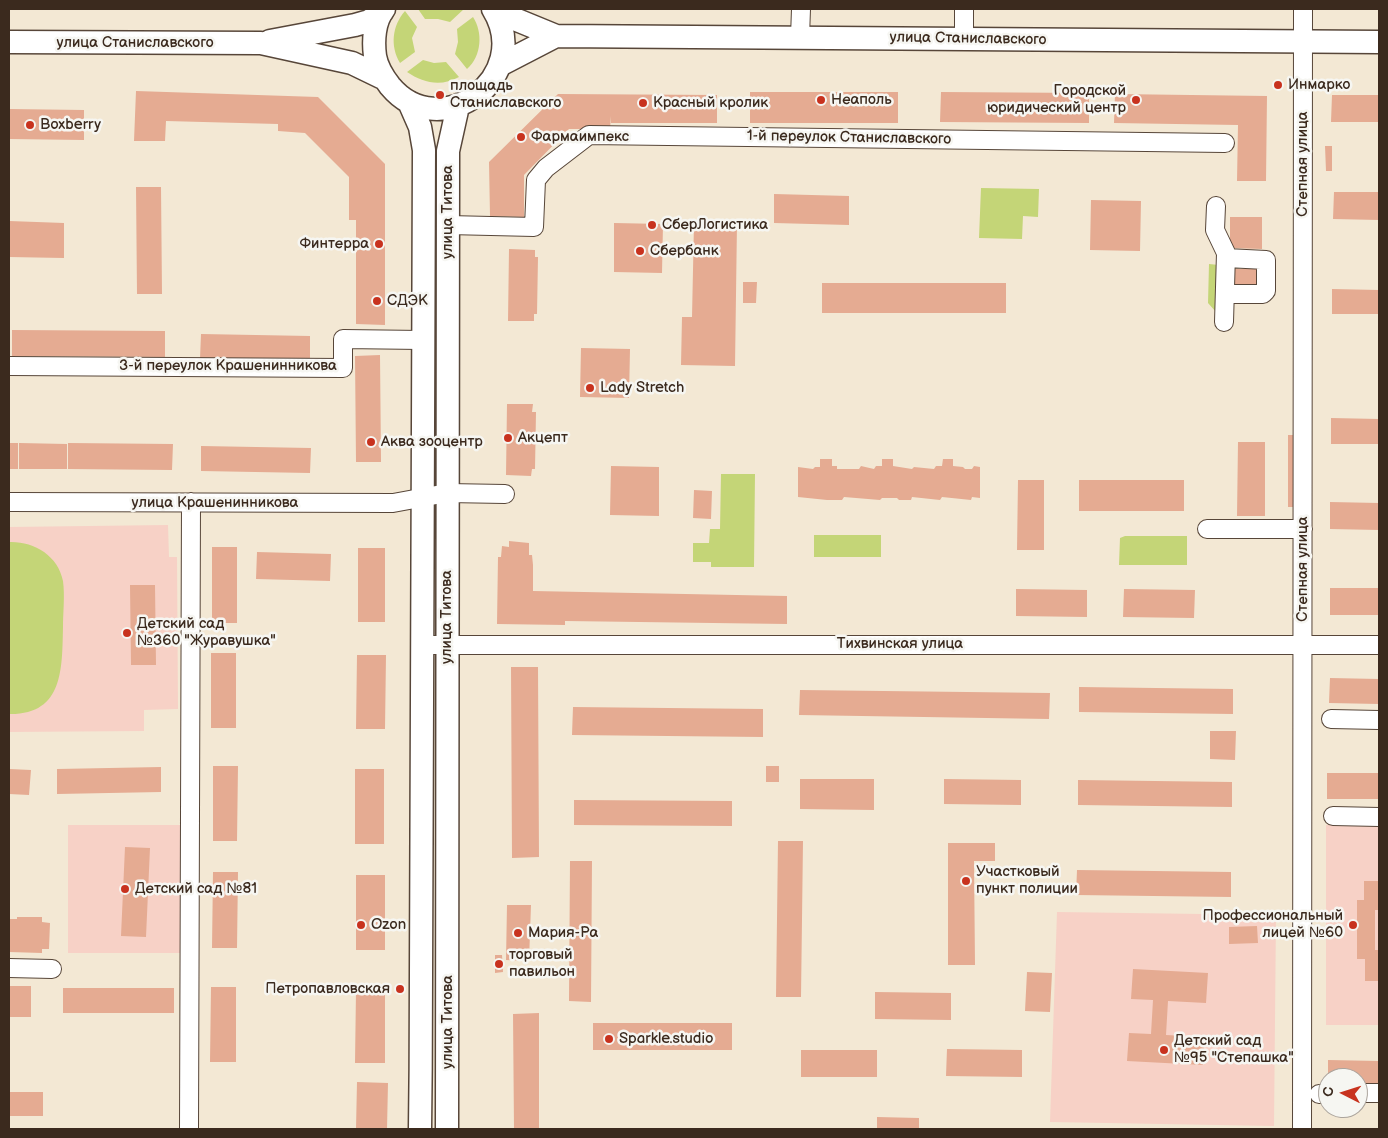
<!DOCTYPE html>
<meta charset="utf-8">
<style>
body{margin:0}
#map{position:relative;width:1388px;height:1138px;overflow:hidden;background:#f3e8d4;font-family:"Balsamiq Sans",sans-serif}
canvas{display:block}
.frame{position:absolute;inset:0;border:10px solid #3b2a1e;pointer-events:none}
.north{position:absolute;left:1318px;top:1068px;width:50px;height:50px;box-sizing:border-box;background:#f6f6f2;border:1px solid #aba49d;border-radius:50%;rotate:275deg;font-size:14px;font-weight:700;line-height:20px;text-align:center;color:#3b2a1e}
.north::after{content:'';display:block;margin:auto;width:18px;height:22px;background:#c8321e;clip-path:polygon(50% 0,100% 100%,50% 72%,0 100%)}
</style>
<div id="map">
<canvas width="1388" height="1138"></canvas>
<div class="frame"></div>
<div class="north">С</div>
</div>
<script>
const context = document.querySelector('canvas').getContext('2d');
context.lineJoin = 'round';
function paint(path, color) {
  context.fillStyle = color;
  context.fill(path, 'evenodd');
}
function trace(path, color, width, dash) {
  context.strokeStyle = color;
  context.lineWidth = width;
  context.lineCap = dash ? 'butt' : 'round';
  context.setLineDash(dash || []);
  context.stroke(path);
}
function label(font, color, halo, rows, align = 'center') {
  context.font = font + ' "Balsamiq Sans",sans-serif';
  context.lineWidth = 5;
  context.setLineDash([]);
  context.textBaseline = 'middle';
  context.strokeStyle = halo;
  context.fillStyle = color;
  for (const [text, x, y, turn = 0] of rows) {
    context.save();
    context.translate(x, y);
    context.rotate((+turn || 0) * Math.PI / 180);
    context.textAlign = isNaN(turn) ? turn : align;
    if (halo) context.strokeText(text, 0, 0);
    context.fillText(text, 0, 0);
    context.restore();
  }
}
paint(new Path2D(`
 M168 525 169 557H177L178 709 144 710V731L9 732V527Z
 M68 825H183V953H68Z
 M1326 825H1379V1025H1326Z
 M1057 912 1276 915 1274 1126 1050 1122Z`), '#f7d1c6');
paint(new Path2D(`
 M418 9H464L450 22 438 19H425Z
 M405 11 417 27 412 38 415 52 400 63C390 46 392 26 405 11Z
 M473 17C483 32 482 56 467 69L455 54 458 42 457 29Z
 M423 60 434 63 446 62 459 77C441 87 423 83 407 72Z
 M981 188 1039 189 1038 217 1023 216 1022 239 979 238Z
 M1209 264 1219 265 1216 312 1208 303Z
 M721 474H755L754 567H711V562H693V543H709L710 529H720Z
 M814 535H881V557H814Z
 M1125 536H1187V565H1119L1120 538Z
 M9 542C33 541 58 555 63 581 65 596 63 613 63 627 62 668 64 715 9 714Z`), '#c4d577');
paint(new Path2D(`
 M136 91 318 97 385 164V325L356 324V220H349V177L305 133 278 131V124L166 121 165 141H134Z
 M750 92H898V123H750Z
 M941 92 1089 93V123L940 122Z
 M558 94 717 95V123H611V116L610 129H569L524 175V217L490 216 489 162Z
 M1115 94 1267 96 1266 181H1237L1238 125 1114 123Z
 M1332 95H1379V122H1331Z
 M9 109 84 110V140L9 139Z
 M1325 146H1332V171H1326Z
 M136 187H161L162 294H137Z
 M1334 192H1379V220L1333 219Z
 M774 194 849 196V225L774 223Z
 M1091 200 1141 201 1140 251 1090 250Z
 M1230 217H1262V249L1230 248Z
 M9 221 64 223V258L9 257Z
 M614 223 663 224 662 273 614 272Z
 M694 223H737L735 366 681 365 682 317H692Z
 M509 249 535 250V257H538L537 314H534V321H508Z
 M1234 269H1257V284H1234Z
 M743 282H757L756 303H743Z
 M822 283H1006V313H822Z
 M1332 289 1379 290V314H1332Z
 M12 330 165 331V357L12 356Z
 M201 334 310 336V361L200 359Z
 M581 348 630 349 629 398 580 397Z
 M380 355 381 462H356L355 356Z
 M507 404H533L532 412H536L535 469H532L531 476 506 475Z
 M1331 418 1379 419V444H1331Z
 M1288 435H1295V507H1288Z
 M1238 442H1265V516H1237Z
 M9 443H18V469H9Z
 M19 443 67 444V469H19Z
 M68 443 173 444 172 470 68 469Z
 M201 446 311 448 310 473 201 471Z
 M820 459H832V466H837V469H859L861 466 874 469 876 466H882V459H893V466L912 469 914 467 934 469 936 466H942L943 459H953V466L963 467 965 469H972L974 466 980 467V498L972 497 971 500 942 497 940 500 912 497 911 500H899L897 498H882L880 500 844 497 842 500H827L798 497V467L813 469 815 467H820Z
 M611 466 659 467V516L610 515Z
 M1018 480H1044V550H1017Z
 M1079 480H1184V511H1079Z
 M694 490 712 491 711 519 693 518Z
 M1330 502 1379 503V530L1330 529Z
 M509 541 529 543V555H532L533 565V591L787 596V624L565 621V625L497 624 498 557H501L502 546 509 547Z
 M212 547H237V623H212Z
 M358 548H385V622H358Z
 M257 552 331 554 330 581 256 579Z
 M130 585H155L156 665H131Z
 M1330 588H1379V615H1330Z
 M1016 589 1087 590V617L1016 616Z
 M1124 589 1195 590 1194 618 1123 617Z
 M211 653H236V728H211Z
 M357 655H386L385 729H356Z
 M511 667H538L539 857 512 858Z
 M1330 678 1379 679V704L1329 703Z
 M1079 687 1233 689V714L1079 712Z
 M800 690 1050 693 1049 719 799 715Z
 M573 707 763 709V737L572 735Z
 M1210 731H1236L1235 760 1210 759Z
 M213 766H238L237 841H213Z
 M766 766H779V782H766Z
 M161 767V792L57 794V769Z
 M9 769 31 770 29 795 9 794Z
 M355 769H384V844H355Z
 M1327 773H1379V799H1327Z
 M800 779H874V810L800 809Z
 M944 779 1021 780V805L944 804Z
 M1078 780 1232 782V807L1078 805Z
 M574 800 732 801V826L574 825Z
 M778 841H803L801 997H776Z
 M948 843H995V861H974L975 965H948Z
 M125 847 150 848 146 937 121 936Z
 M570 861H592L591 1002 569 1001Z
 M1077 870 1231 872V897L1076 895Z
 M213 872H238L237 948H212Z
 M356 875H385V950H356Z
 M1364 881H1379V910H1375V950H1379V981H1365V959H1357V900H1364Z
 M507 905H531L529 961 506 960Z
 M17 917H42V922L50 923 49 949H42V953L9 952V919H17Z
 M1257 926 1258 943 1229 944V927Z
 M495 955H502L503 972 495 973Z
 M1133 969 1208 973 1206 1003 1168 1001 1166 1035 1205 1037 1203 1065 1127 1061 1129 1033 1151 1034 1153 1000 1131 999Z
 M1027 972 1052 973 1050 1012 1025 1011Z
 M9 986H31V1017H9Z
 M211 987H236V1062H210Z
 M63 988H174V1013H63Z
 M356 991H385V1063H355Z
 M875 992 951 993V1020L875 1019Z
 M539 1013V1129H514L513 1014Z
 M593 1023H732V1050H593Z
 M947 1049 1022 1050V1077L946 1076Z
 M801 1050H877V1077H801Z
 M1328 1060 1379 1061V1086H1358V1078H1328Z
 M357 1082 388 1083 387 1129H356Z
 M9 1092H43V1116H9Z
 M877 1117 919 1118V1129H877Z`), '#e5ab92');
const minor = new Path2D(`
 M800 37 801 9
 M964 39V9
 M1216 206 1215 230 1226 253 1224 322
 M448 225 534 227 536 180 546 168 589 135 1225 143
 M1225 294H1263L1266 291V260L1226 258
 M9 366 343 368V339L422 340
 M9 502 393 503 447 493 505 494
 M1207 529H1303
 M422 645H1379
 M1331 719 1379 720
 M1333 816 1379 817
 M9 968 52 969
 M1358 1093H1379
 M1319 1094H1328
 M189 1129 191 502
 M1302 1129 1303 9`);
const major = new Path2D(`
 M384 9C374 21 373 41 375 56 377 68 383 77 390 86 440 146 535 77 493 9
 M495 11 556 36 1379 42
 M270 41 355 25 369 21 382 12
 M9 42 261 43 352 63 383 78
 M500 65 556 36
 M409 102 420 127 424 150C421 477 424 803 420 1129
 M447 1129 448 151 458 106`);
trace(minor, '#574639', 20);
trace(major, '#574639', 25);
trace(minor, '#fff', 18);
trace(major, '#fff', 22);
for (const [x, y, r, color] of [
 [1278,85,5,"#c8321e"],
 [440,95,5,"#c8321e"],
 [821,100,5,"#c8321e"],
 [1136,100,5,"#c8321e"],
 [643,103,5,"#c8321e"],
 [30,125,5,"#c8321e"],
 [521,137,5,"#c8321e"],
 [652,225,5,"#c8321e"],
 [379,244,5,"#c8321e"],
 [640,251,5,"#c8321e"],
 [377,301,5,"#c8321e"],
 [590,388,5,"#c8321e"],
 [508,438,5,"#c8321e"],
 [371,442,5,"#c8321e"],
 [127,633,5,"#c8321e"],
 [966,881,5,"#c8321e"],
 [125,889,5,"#c8321e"],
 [361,925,5,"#c8321e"],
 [1353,925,5,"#c8321e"],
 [518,933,5,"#c8321e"],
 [499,964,5,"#c8321e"],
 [400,989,5,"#c8321e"],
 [609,1039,5,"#c8321e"],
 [1164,1050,5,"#c8321e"]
]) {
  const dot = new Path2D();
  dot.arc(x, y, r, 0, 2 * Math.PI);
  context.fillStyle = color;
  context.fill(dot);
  trace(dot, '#f6f6f2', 2);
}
label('15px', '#3b2a1e', '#f6f6f2', [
 ["улица Станиславского",968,39,1],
 ["улица Станиславского",135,43],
 ["1-й переулок Станиславского",849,138,1],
 ["Степная улица",1303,164,-90],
 ["улица Титова",448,212,-90],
 ["3-й переулок Крашенинникова",228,366],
 ["улица Крашенинникова",215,503],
 ["Степная улица",1303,569,-90],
 ["улица Титова",447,617,-90],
 ["Тихвинская улица",900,644],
 ["улица Титова",448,1022,-90]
]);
label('15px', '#3b2a1e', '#f6f6f2', [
 ["Инмарко",1288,85],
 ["площадь",450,86],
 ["Станиславского",450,103],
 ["Городской",1126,91,"right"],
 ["юридический центр",1126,108,"right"],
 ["Неаполь",831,100],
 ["Красный кролик",653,103],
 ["Boxberry",40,125],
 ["Фармаимпекс",531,137],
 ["СберЛогистика",662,225],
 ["Финтерра",369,244,"right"],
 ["Сбербанк",650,251],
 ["СДЭК",387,301],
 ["Lady Stretch",600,388],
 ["Акцепт",518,438],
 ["Аква зооцентр",381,442],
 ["Детский сад",137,624],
 ["№360 \"Журавушка\"",137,641],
 ["Участковый",976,872],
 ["пункт полиции",976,889],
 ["Детский сад №81",135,889],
 ["Профессиональный",1343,916,"right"],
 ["лицей №60",1343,933,"right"],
 ["Ozon",371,925],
 ["Мария-Ра",528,933],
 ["торговый",509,955],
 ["павильон",509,972],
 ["Петропавловская",390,989,"right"],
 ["Sparkle.studio",619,1039],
 ["Детский сад",1174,1041],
 ["№95 \"Степашка\"",1174,1058]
], 'left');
</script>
